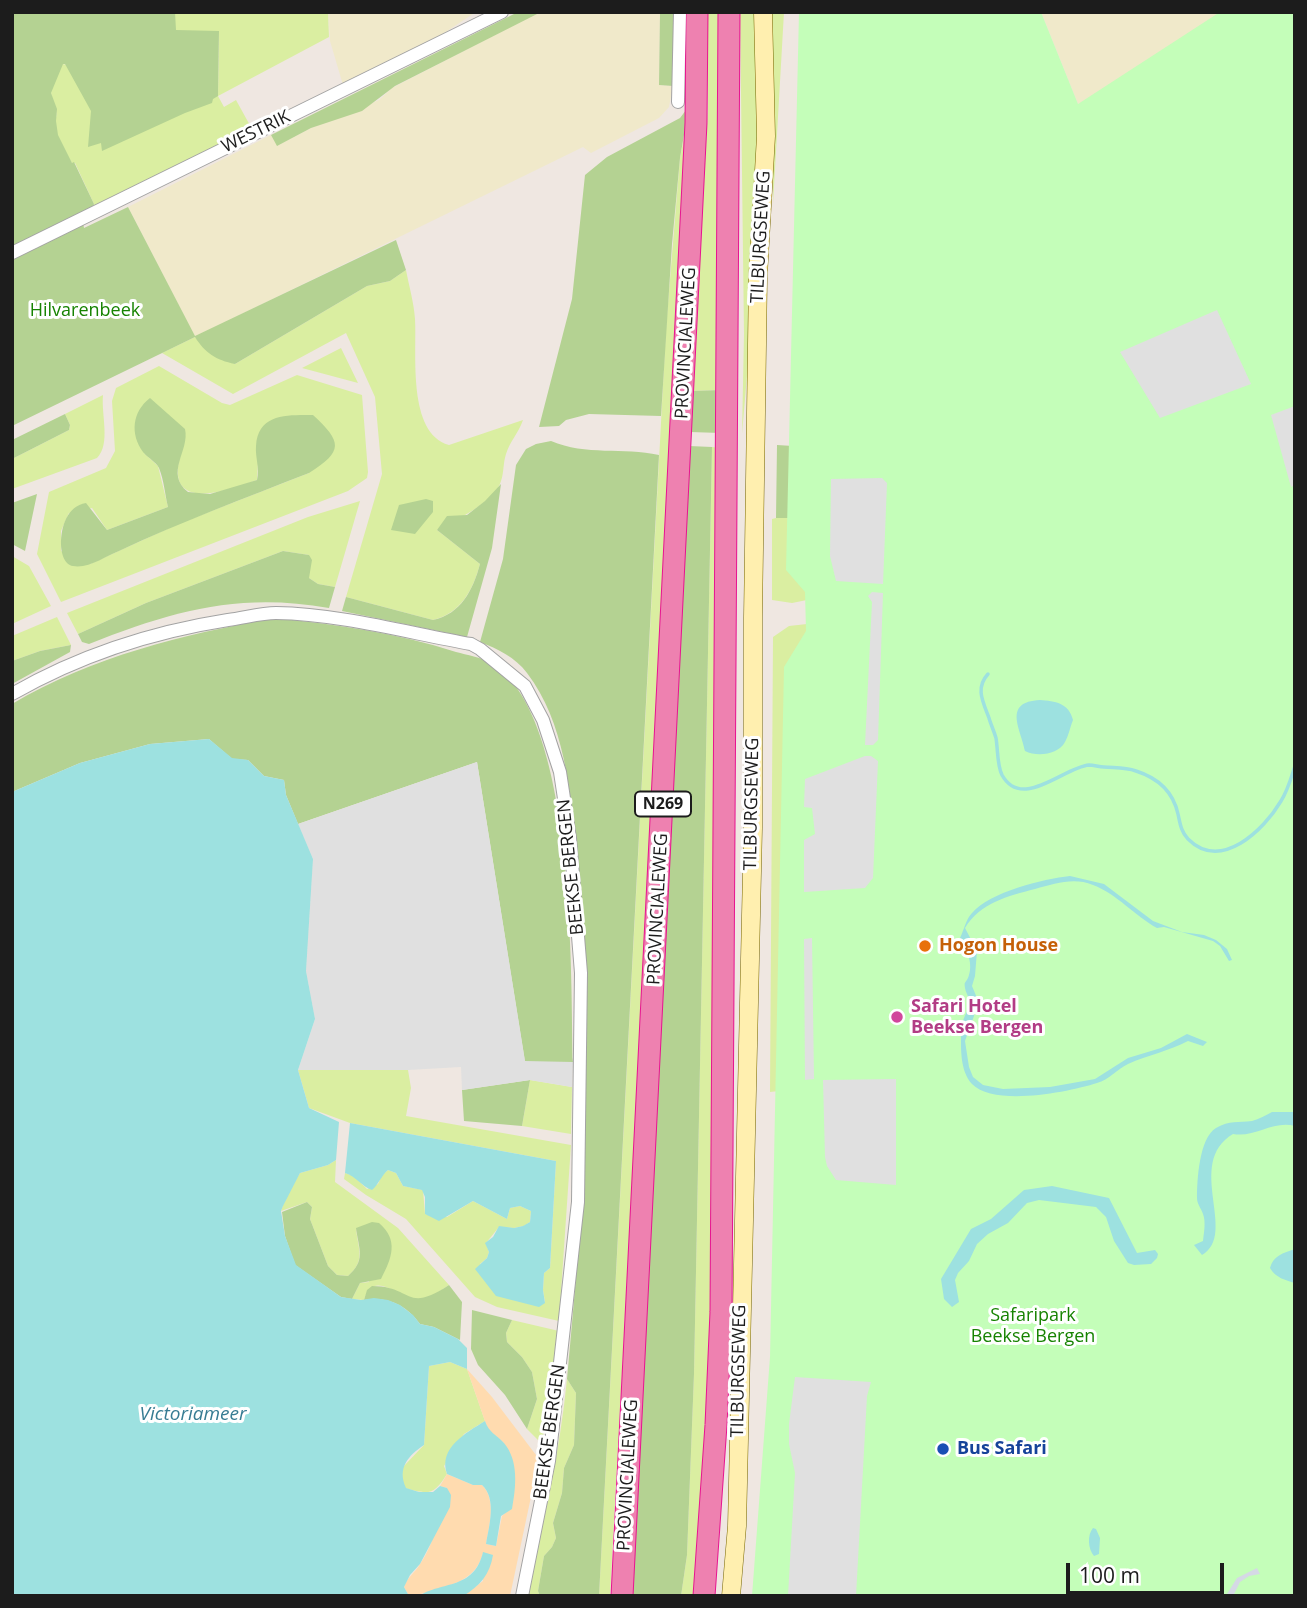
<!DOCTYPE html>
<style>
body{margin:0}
#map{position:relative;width:1307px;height:1608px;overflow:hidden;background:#efe7e1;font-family:"Open Sans",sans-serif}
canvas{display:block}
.frame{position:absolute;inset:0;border:14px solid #1c1c1c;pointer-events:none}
.scale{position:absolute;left:1066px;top:1563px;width:158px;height:32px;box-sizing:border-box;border:4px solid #1c1c1c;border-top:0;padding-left:9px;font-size:21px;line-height:24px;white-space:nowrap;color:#1c1c1c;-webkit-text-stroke:5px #fff;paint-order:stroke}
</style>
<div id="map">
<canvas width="1307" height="1608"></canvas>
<div class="frame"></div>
<div class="scale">100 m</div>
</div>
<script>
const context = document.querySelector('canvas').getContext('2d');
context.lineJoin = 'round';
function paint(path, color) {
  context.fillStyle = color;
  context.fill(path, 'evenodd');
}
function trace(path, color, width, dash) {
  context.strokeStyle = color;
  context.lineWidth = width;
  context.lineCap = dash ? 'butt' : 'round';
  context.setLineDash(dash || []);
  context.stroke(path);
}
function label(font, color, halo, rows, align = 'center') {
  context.font = font + ' "Open Sans",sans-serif';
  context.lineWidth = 6;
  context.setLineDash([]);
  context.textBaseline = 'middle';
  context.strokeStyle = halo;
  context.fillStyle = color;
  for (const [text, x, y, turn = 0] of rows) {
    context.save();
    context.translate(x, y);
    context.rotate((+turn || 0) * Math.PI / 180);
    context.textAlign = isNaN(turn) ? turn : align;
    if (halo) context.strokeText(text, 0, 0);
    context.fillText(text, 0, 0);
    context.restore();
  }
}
paint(new Path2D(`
 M328 12H476L432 41 343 85 330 41Z
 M539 12H660L659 85 673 86 669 107 659 118 591 153 583 147 195 337 128 207 271 135 278 145 311 128 379 100 392 88Z
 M1041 12H1291L1078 104Z`), '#f0e9ca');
paint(new Path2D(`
 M175 12H328L329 37 218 96 224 107 236 100 252 129 93 207 94 204 75 163H72L50 133C64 104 51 114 51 90 50 82 56 71 58 63L218 96 219 31 175 34Z
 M708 12H718L721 390 692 391 708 111Z
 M740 12H758L760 47 753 306 742 434 744 334Z
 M772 12H784L773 204Z
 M689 112 610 1596H599L666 328 680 158Z
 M406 270C409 286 414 303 415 319 417 354 407 433 449 445L523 420C518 434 510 441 506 454 503 463 504 472 501 481 496 501 455 521 437 530L480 564C473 590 461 613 433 620L346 597 382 474 375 397 346 333 233 394 162 353 195 337 235 364 367 286 390 281Z
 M341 348 358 383 302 368Z
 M159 366 222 403 230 405 297 375 362 395 368 472 367 478 348 491 61 602 37 554 49 492 106 468 115 451 112 401 116 388ZM182 449C161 513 222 493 257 480L258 463 309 473 178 524 90 564 61 551V531L69 513 92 508 107 530 168 507 158 466 144 453Z
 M103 395C101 415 111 444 97 458L12 489V459L69 430 70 425 65 414Z
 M712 447 720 448 712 1316 695 1596H681L687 1555 694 1374Z
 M360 501 335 587 318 584 309 578V555L283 551 146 603 78 634 67 613 308 517Z
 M776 518H812L807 600 792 603 772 600V519Z
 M12 556 29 566 51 606 12 624Z
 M57 617 71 645 40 651 12 661V636Z
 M807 624 788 1090 770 1092 773 637 789 626Z
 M298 1070H408L411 1088 406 1116 571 1145 559 1321 497 1307 475 1297 406 1219 366 1195 344 1179 345 1173 354 1176 367 1189 378 1184 382 1175 388 1170 396 1173 403 1186 423 1190 425 1214 447 1217 473 1201 507 1219 510 1208 520 1206 531 1211 530 1222 524 1226 514 1228 499 1227 486 1243 489 1252 487 1258 480 1264 545 1302 543 1290 544 1273 550 1268 556 1161 350 1123 309 1108Z
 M530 1080 572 1087 571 1134 522 1126Z
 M336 1160 335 1182 398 1228 449 1285C440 1291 430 1299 419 1300 400 1301 374 1267 364 1300L352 1299 360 1283 369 1282 356 1228C358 1250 366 1260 348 1276L337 1275 328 1266 310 1219 312 1207 307 1202 281 1211 286 1196 300 1173 328 1165Z
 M512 1320 559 1331 542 1444 527 1429 537 1399 532 1372 522 1357 507 1342 506 1333Z
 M450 1362 467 1369 485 1421 464 1434 444 1466 447 1474C434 1495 429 1495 405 1488L401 1476 402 1468 424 1445 429 1366Z
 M567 1379 576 1393 574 1445 564 1468 562 1493 553 1523 556 1538 552 1547 544 1556 538 1591 540 1596H527C543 1524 560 1452 567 1379Z`), '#daeea1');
paint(new Path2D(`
 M12 12H175L176 30 219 31 218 96 213 99 212 103 185 113 102 151 101 143 88 147 91 111 65 64H63L51 93 57 109 56 121 58 135 72 163 74 162 94 204 93 207 81 213 84 228 128 207 195 336 396 240 406 270 390 281 367 286 235 364C216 360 205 353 195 337L12 426Z
 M518 12H541L395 86 362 111 311 128 277 146 271 135Z
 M660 12H674L673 86 659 85Z
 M689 106 680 158 672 244 661 416 589 414 566 420 559 426 539 427 572 299 585 175 607 157 680 118Z
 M721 390V433L690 432 692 391Z
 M150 398 185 429C190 451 164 473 188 492L210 494 257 480C260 468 255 457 256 446 258 413 288 415 313 415 342 442 344 451 309 473 245 498 181 522 119 551 106 556 88 569 73 566 64 565 61 552 61 544 61 527 67 506 86 503L107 530 168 507C165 495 164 480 159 468 156 462 148 458 143 452 130 434 132 412 150 398Z
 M65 414 70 425 69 430 12 459V440Z
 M551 441C586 456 623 447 659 455L599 1596H540L538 1591 544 1556 552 1547 556 1538 553 1523 562 1493 564 1468 574 1445 576 1393 567 1379C584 1202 595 1026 576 850 570 790 565 723 527 673 515 657 498 649 480 642L503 559 516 465 526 449 536 444Z
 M777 445 873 451 812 518H776Z
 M689 446 712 447 694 1374 687 1555 681 1596H629Z
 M501 484 492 548 467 637 342 611 346 597 433 620C461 614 473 590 480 564L437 530 447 516 467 515 485 501Z
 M37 494 25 551 12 544V503Z
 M426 499 433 501V512L415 534 391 530 399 505Z
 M283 551 309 555 312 560 309 578 318 584 335 587 329 608C239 592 172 611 89 644L82 642 78 634 146 603Z
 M274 618C336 624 397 633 456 652 467 655 481 657 491 663 576 713 571 972 573 1062H525L477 762 298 824 286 795 284 780 264 776 248 760 232 759 209 739 150 744 80 763 12 792V704C93 656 182 635 274 618Z
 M71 645 70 652 12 684V661L40 651Z
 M530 1080 522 1126 464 1121 462 1090Z
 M307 1202 312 1207 310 1219 328 1266 337 1275 348 1276C366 1260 359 1250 356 1228L372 1222 379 1223C399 1240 392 1258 381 1279L360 1283 352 1299 341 1297 295 1265 285 1236 282 1212Z
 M449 1285 462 1302 460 1340 434 1327 420 1324C406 1305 388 1296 364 1300L367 1290 372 1286C413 1286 405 1314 449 1285Z
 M472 1310 512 1320 506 1333 507 1342 522 1357 532 1372 537 1399 527 1429 505 1395 478 1365 471 1349Z`), '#b4d292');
paint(new Path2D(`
 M467 1369 492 1397 539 1459 510 1596H463L483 1581V1553C477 1578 454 1585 431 1591 423 1593 417 1596 409 1596L404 1587C407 1577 415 1573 420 1564 435 1543 440 1513 447 1488L440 1486 447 1474 473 1485H482C497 1500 489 1526 486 1544L496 1546 502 1516 506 1512 504 1443 488 1430Z`), '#ffdbaf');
paint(new Path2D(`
 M799 12H1041L1078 104 1220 12H1295V1596H752L770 1357 784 667 806 631 805 592 786 570Z`), '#c4feb9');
paint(new Path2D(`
 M1217 310 1251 384 1160 418 1120 352Z
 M1295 406V485L1291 487 1271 415Z
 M882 478 887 483 883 584 836 581 830 556 831 479Z
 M872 592 883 593 878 740 873 745H865L872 602 868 596Z
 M865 756H871L878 761 873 878 865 888 804 892V840L815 834 812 808 804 807 805 779Z
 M477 762 525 1061 573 1062 572 1087 530 1080 462 1090 461 1067 408 1070H298L315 1019 306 971 313 859 298 824Z
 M812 938 814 1079 805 1080 804 939Z
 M896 1079V1185L836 1180 827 1166 825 1157 823 1080Z
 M795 1377 871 1382 867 1396 856 1596H788L795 1473 789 1444V1424Z`), '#e0e0e0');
paint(new Path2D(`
 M1257 1568 1260 1574 1249 1576 1240 1582 1233 1596 1227 1594 1237 1578Z`), '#d5d9e5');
paint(new Path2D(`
 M1040 700C1055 701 1069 703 1073 720 1070 727 1069 735 1065 742 1058 755 1037 757 1025 751 1021 729 1002 702 1040 700Z
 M209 739 232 758 248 760 264 776 284 780 286 795 313 859 306 971 315 1019 298 1070 309 1108 339 1122 336 1160 328 1165 300 1173 283 1206 281 1211 285 1236 296 1265 341 1297 361 1300 374 1298 388 1300 400 1305 413 1315 420 1324 434 1327 458 1339 467 1348V1369L450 1362 429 1366 424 1445C408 1456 397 1468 406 1488L419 1492H433L440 1486 447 1488 451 1495 450 1507 420 1564 410 1575 404 1587 409 1596H12V792L80 763 150 744Z
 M1070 876 1104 884 1153 921 1182 932 1204 935 1216 940 1227 949 1232 960 1229 961 1220 946 1213 941 1164 927 1157 928C1135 916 1117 894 1093 885 1073 877 1055 884 1035 889 1008 896 980 903 965 928L977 951 975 976 972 986 977 998 974 1016 965 1041 969 1067 973 1077 983 1085 1003 1089 1050 1087 1095 1079 1128 1058 1161 1048 1187 1034 1207 1042 1203 1046 1188 1041C1169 1051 1148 1055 1128 1064 1117 1069 1109 1080 1097 1083 1069 1092 994 1107 972 1084 960 1071 961 1049 961 1033 961 1022 965 1017 968 1008 972 999 966 995 965 988 964 981 965 984 968 978 974 964 967 950 960 938 964 930 966 919 972 913 990 892 1043 879 1070 876Z
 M1272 1112H1295V1126C1273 1120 1255 1138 1233 1134 1184 1163 1239 1234 1202 1255L1194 1245 1203 1241C1204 1232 1206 1222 1203 1214 1201 1208 1197 1204 1197 1198 1197 1181 1199 1138 1216 1128 1230 1120 1238 1123 1252 1121 1259 1119 1266 1115 1272 1112Z
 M350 1123 556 1161 550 1268 544 1273 543 1290 545 1303 539 1307 496 1296 475 1269 487 1258 489 1252 485 1243 493 1237 499 1226 514 1228 523 1226 530 1222 531 1211 520 1206 510 1208 507 1219 473 1201 439 1221 425 1214V1197L422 1190 403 1186 396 1173 388 1170C381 1176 379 1184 372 1190 362 1187 356 1176 345 1173Z
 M1052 1186 1109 1198 1137 1253 1155 1250 1158 1254 1157 1258 1151 1264 1134 1265 1128 1263 1114 1241 1106 1217 1096 1207 1039 1200 1027 1203 1008 1223 988 1234 977 1244 969 1261 958 1273 955 1280 959 1302 952 1307 944 1299 941 1279 971 1229 991 1219 1024 1190Z
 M1295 1249V1283C1285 1280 1276 1278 1270 1268 1273 1256 1283 1253 1295 1249Z
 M485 1421C489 1433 496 1434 504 1443 519 1461 516 1487 512 1509L501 1516 496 1546 486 1544C489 1526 497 1499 482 1485H473L447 1474C438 1448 466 1433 485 1421Z
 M1093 1528 1096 1529 1100 1538 1099 1554 1094 1556C1088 1549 1087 1535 1093 1528Z
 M483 1552 493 1555C490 1574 480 1586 463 1596H419C442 1581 474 1590 483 1552Z`), '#9de1e0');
trace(new Path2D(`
 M988 674C975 688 983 702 989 718 991 725 994 731 996 738 998 750 997 765 1002 775 1022 811 1064 767 1089 765 1094 765 1099 767 1104 767 1116 768 1125 767 1136 771 1158 778 1173 791 1178 814 1180 823 1181 832 1188 839 1221 872 1264 830 1281 801 1288 790 1291 778 1295 766`), '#9de1e0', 3.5);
const street = new Path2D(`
 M678 102 680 12
 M12 253 502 12
 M12 694C80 655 151 632 228 620 244 618 261 613 276 613 340 614 409 633 471 644L480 649 525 686 543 720 560 772 570 838 581 973 578 1202 549 1461 522 1596`);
const secondary = new Path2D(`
 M731 1596 737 1526 753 828V617L758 276 766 136 763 12`);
const highway = new Path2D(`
 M622 1596 696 123 697 12
 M704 1596 716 1425 721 1312 729 12`);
trace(street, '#a3a3a3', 14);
trace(secondary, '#760', 19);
trace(highway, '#e71490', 23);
trace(street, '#fff', 12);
trace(secondary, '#ffefaf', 18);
trace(highway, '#ee81b0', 21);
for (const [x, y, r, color] of [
 [925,946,7,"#e8710a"],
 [897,1017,7,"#d1479c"],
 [943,1449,7,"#1a4fb4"]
]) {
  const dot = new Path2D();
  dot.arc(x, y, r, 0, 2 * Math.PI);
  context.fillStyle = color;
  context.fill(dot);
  trace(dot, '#fff', 2.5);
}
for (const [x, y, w] of [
 [663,804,56]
]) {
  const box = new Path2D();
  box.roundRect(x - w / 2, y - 12.5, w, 25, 5);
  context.fillStyle = '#fff';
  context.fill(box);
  trace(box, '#1c1c1c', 2);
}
label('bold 16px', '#1c1c1c', null, [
 ["N269",663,804]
]);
label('18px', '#1c1c1c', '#fff', [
 ["WESTRIK",256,132,-26],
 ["TILBURGSEWEG",761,237,-87],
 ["PROVINCIALEWEG",686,343,-87],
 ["TILBURGSEWEG",752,804,-89],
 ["BEEKSE BERGEN",571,867,-96],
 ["PROVINCIALEWEG",658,909,-87],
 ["TILBURGSEWEG",739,1371,-89],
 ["BEEKSE BERGEN",550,1432,-82],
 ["PROVINCIALEWEG",628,1475,-87]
]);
label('18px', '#178302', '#fff', [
 ["Hilvarenbeek",85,311],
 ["Safaripark",1033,1316],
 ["Beekse Bergen",1033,1337]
]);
label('bold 18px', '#c56008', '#fff', [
 ["Hogon House",939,946]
], 'left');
label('bold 18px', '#b23c85', '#fff', [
 ["Safari Hotel",911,1007],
 ["Beekse Bergen",911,1028]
], 'left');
label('bold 18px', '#164399', '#fff', [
 ["Bus Safari",957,1449]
], 'left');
label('italic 19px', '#377c93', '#fff', [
 ["Victoriameer",193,1415]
]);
</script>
